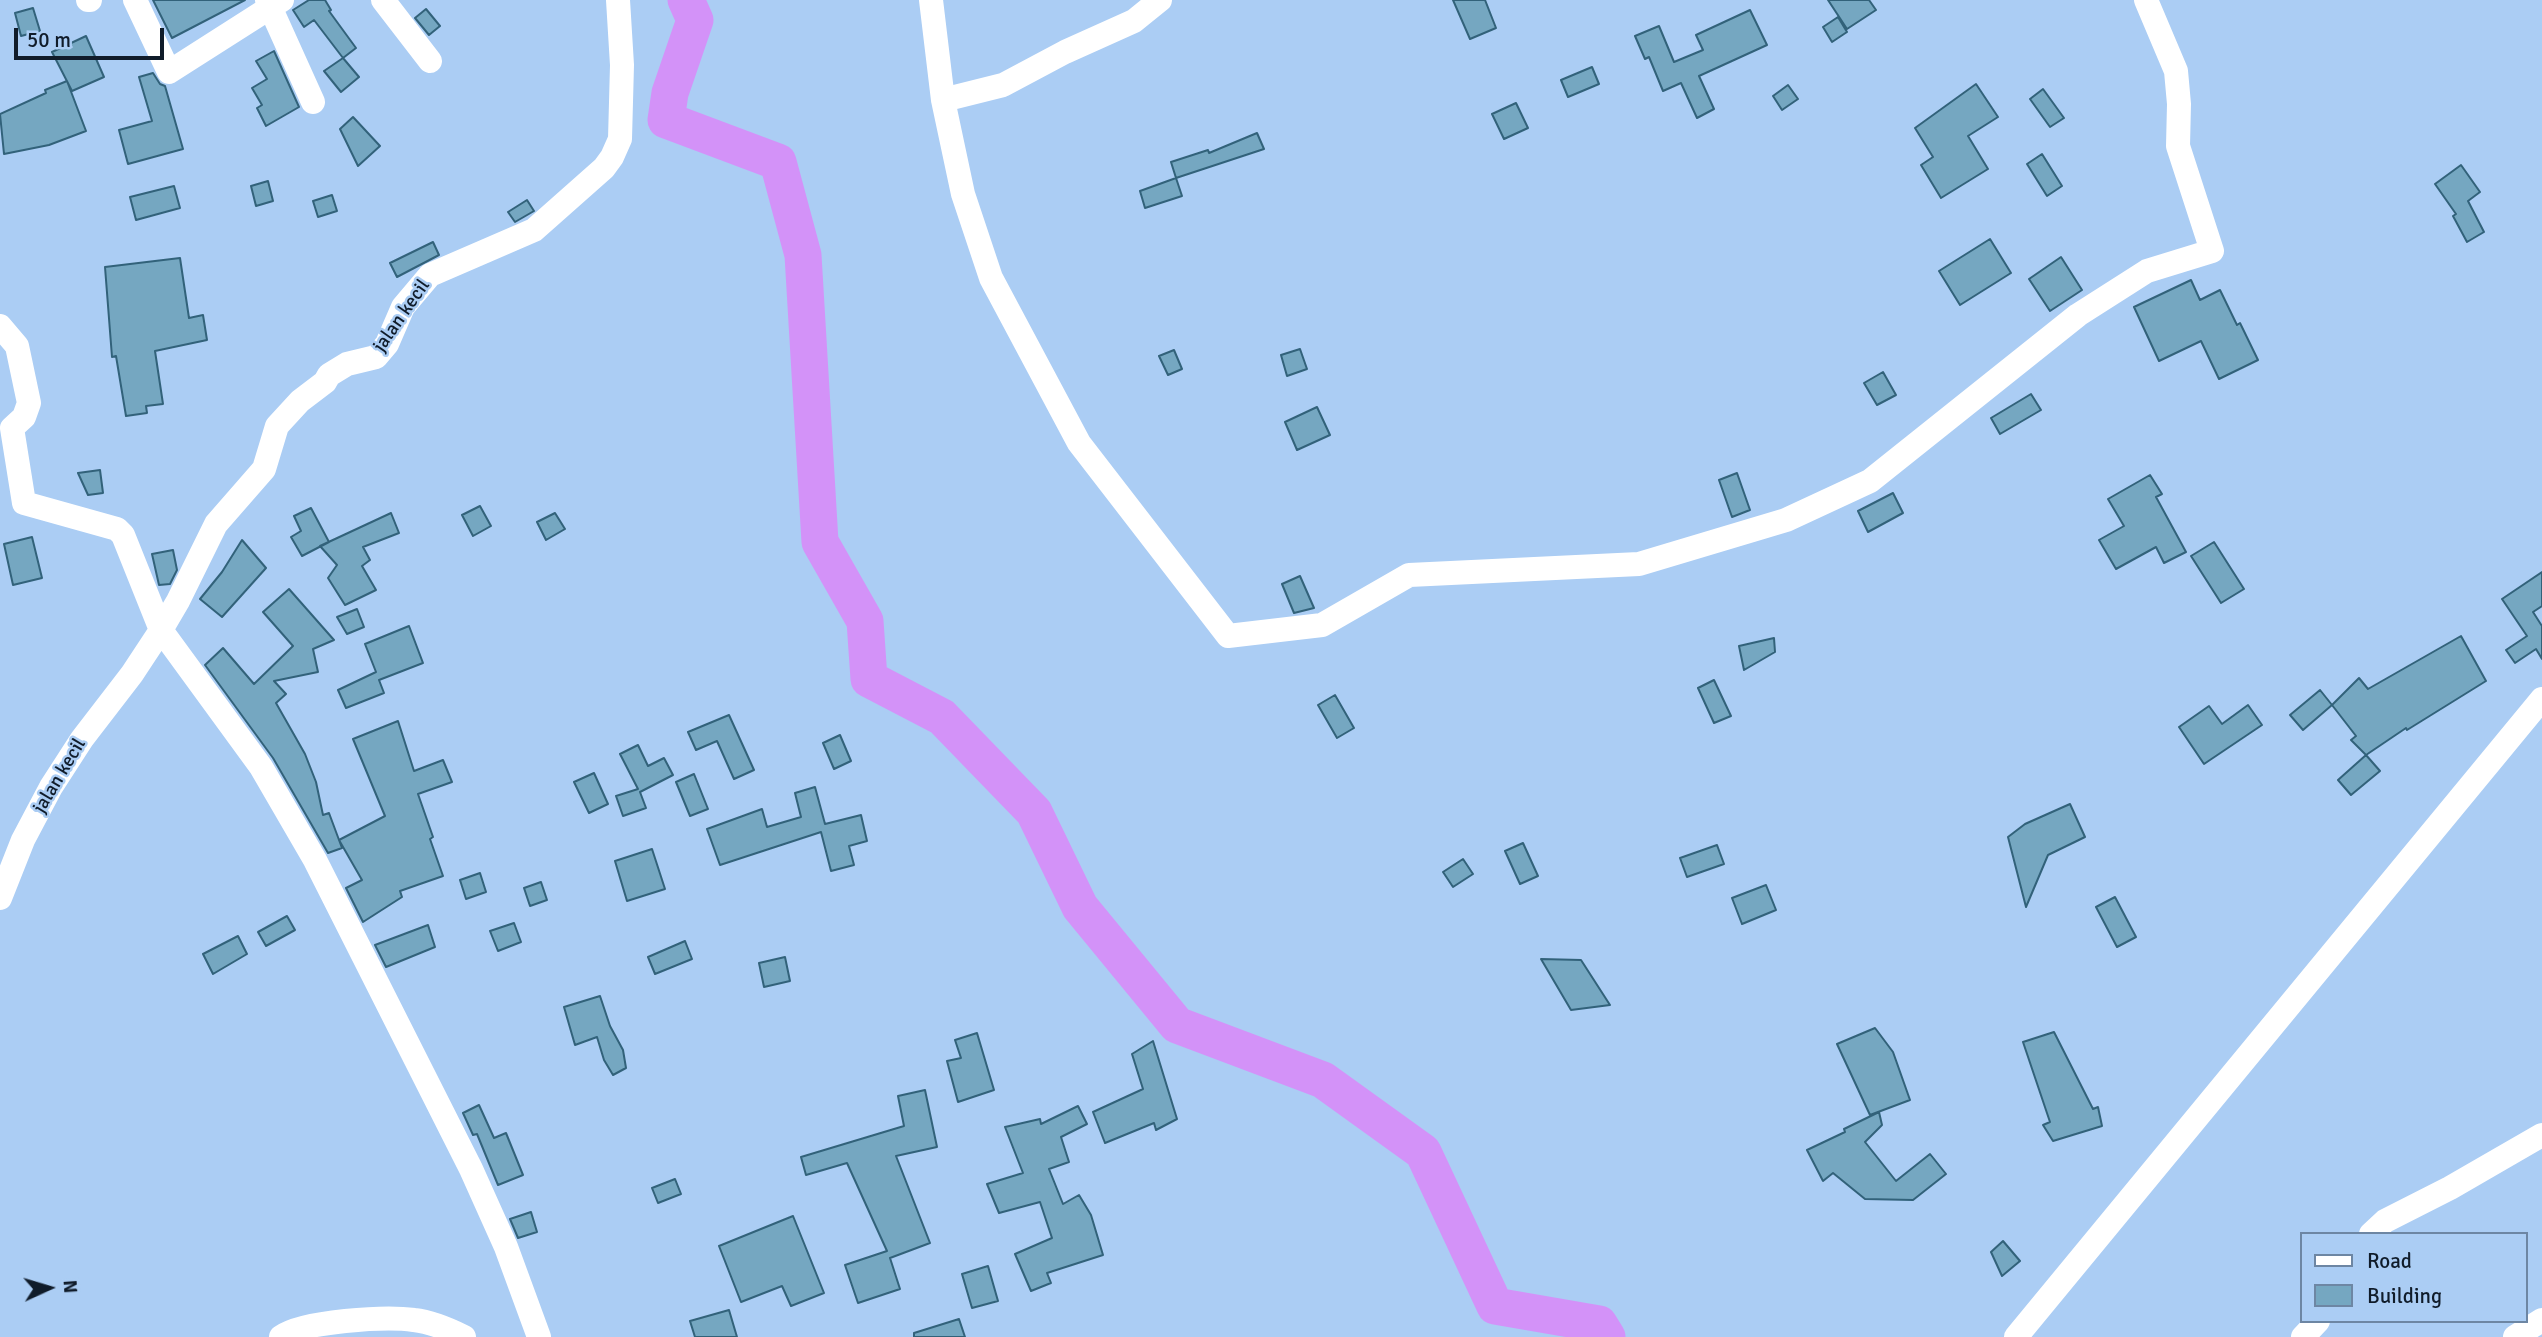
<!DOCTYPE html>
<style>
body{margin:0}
#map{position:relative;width:2542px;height:1337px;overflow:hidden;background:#abcdf4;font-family:Signika,sans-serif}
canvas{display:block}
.legend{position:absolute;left:2300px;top:1232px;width:228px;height:91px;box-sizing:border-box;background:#abcdf4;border:2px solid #6d86a3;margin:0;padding:9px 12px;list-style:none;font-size:21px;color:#101c2a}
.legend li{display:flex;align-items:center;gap:14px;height:35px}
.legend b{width:35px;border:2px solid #6d86a3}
.north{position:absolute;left:14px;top:1253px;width:70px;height:70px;-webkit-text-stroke:5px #abcdf4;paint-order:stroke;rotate:86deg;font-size:19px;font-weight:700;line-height:28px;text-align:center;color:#101c2a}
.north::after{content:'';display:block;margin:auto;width:24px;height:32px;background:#101c2a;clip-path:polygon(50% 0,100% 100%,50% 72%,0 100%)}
.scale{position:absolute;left:14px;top:28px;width:150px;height:32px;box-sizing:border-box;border:4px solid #101c2a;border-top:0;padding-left:9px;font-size:21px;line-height:24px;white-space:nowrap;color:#101c2a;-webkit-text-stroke:5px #abcdf4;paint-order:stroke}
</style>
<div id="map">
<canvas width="2542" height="1337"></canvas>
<ul class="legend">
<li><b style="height:9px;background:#fff"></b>Road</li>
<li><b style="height:19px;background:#75a7c1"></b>Building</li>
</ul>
<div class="north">N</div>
<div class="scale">50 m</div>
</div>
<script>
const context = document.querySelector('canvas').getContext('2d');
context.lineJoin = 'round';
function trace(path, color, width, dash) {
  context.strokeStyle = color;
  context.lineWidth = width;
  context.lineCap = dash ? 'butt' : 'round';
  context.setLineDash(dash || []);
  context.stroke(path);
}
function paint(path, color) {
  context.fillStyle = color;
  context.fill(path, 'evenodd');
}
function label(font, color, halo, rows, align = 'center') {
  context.font = font + ' Signika,sans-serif';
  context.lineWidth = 5;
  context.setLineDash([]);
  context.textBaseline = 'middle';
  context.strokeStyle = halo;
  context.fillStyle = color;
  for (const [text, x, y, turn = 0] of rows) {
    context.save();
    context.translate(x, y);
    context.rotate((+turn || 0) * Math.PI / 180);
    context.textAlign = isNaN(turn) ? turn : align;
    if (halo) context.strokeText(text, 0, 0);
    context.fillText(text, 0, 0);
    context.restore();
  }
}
trace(new Path2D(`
 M686 0 695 20 670 93 666 120 778 162 803 255 820 542 865 621 869 679 942 717 1034 812 1080 907 1177 1025 1323 1080 1423 1152 1495 1306 1599 1324 1607 1337`), '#d392f8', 37);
const building = new Path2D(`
 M153 0H245L172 38Z
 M309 0H325L331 10 329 11 356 48 343 58 314 20 304 27 293 10Z
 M1453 0H1485L1496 28 1470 39Z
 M1828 0H1869L1876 10 1847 29Z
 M33 8 40 31 21 36 15 13Z
 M426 9 440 26 429 35 415 18Z
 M1750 10 1767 45 1699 76 1714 109 1697 118 1681 83 1663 91 1649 57 1645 59 1635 36 1659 26 1674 62 1703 50 1696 35Z
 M1838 17 1847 32 1832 42 1823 27Z
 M86 36 104 77 72 91 52 52Z
 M274 51 299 107 266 126 257 108 262 105 252 88 267 79 256 61Z
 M343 58 359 77 341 92 324 71Z
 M1592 67 1599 84 1568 97 1561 80Z
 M153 73 160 84 165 86 183 149 128 164 119 130 152 121 139 77Z
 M67 81 86 131 49 145 4 154 0 114 46 93 45 90Z
 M1976 84 1998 117 1968 136 1988 169 1941 198 1921 165 1933 157 1915 128Z
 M1788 85 1798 99 1782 110 1773 96Z
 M2043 89 2064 118 2050 127 2030 99Z
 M1516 103 1528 128 1504 139 1492 114Z
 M353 117 380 146 358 166 340 129Z
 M1257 133 1264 149 1176 178 1171 162 1208 150 1209 153Z
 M2042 154 2062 186 2047 196 2027 164Z
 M2461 165 2480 192 2468 201 2484 232 2467 242 2453 216 2456 214 2435 184Z
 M1176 178 1182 196 1145 208 1140 191Z
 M268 181 273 201 256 206 251 186Z
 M174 186 180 208 136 220 130 197Z
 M332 195 337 211 318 217 313 201Z
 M527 200 534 211 515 222 508 212Z
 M1990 239 2011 273 1960 305 1939 271Z
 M433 242 439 255 397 277 390 263Z
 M2061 257 2082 290 2050 311 2029 279Z
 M180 258 189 318 203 315 207 340 155 351 163 404 146 406 147 413 126 416 116 356 112 357 105 267Z
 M2191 280 2200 300 2220 290 2237 325 2240 323 2258 360 2219 379 2201 341 2159 361 2134 307Z
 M1300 349 1307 369 1287 376 1281 355Z
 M1174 350 1182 369 1168 375 1159 356Z
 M1883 372 1896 395 1877 405 1864 383Z
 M2031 394 2041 410 2000 434 1991 418Z
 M1317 407 1330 435 1297 450 1285 422Z
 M100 470 103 493 88 495 78 473Z
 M1737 473 1750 510 1732 517 1719 480Z
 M2150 475 2162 494 2156 497 2186 552 2164 563 2156 547 2116 569 2099 540 2124 526 2108 499Z
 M1893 493 1903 513 1868 532 1858 511Z
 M480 506 491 526 473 536 462 515Z
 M311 508 329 542 302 556 291 537 301 531 294 516Z
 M391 513 399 533 363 547 370 560 362 566 376 590 345 605 328 578 337 565 320 546Z
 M555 513 565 529 546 540 537 522Z
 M32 537 42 578 13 585 4 544Z
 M242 540 266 568 222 617 200 599 222 572Z
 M2214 542 2244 589 2221 603 2191 556Z
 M173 550 177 570 170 584 159 585 152 554Z
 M2542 572V606L2533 612 2542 626V659L2536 649 2515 663 2506 650 2527 636 2502 599Z
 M1300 576 1314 608 1294 613 1282 584Z
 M289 589 334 640 313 649 318 672 274 681 286 694 276 703 305 754 316 782 323 815 329 813 342 848 328 853 273 758 205 665 223 648 254 684 293 646 263 612Z
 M357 609 364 627 347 634 337 617Z
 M409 626 423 663 379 680 384 693 346 708 338 690 376 672 365 644Z
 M2461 636 2486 681 2407 730 2406 728 2366 755 2351 740 2356 736 2332 705 2359 678 2368 689Z
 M1774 638 1775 652 1744 670 1739 646Z
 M1714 680 1731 716 1714 723 1698 688Z
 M2320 690 2332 705 2303 730 2290 715Z
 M1335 695 1354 728 1337 738 1318 705Z
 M2248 705 2262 725 2204 764 2179 727 2209 706 2222 724Z
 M729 715 754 770 734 779 717 741 696 750 688 732Z
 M398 721 414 771 443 760 452 782 418 794 433 837 430 839 443 876 400 891 402 897 363 922 346 888 362 880 339 840 385 816 353 739Z
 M840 735 851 761 834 769 823 743Z
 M638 745 648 766 664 758 673 775 640 792 646 808 623 816 616 796 638 789 620 754Z
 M2366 755 2380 771 2351 795 2338 780Z
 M594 773 608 804 589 813 574 782Z
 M694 774 708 809 690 816 676 782Z
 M815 787 825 824 861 815 867 841 849 846 854 865 831 871 821 832 720 865 707 829 762 809 767 827 801 817 795 793Z
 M2070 804 2085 837 2048 855 2026 907 2008 837 2025 824Z
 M1523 843 1538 876 1520 884 1505 851Z
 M1717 845 1724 864 1687 877 1680 858Z
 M652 849 665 889 627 901 615 861Z
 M1463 859 1473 874 1453 887 1443 872Z
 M480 873 486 892 466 899 460 880Z
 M541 882 547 900 530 906 524 888Z
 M1766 885 1776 910 1742 924 1732 898Z
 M2115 897 2136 937 2117 947 2096 907Z
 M287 916 295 930 266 946 258 932Z
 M514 923 521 942 498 951 490 931Z
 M428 925 435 947 386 967 375 945Z
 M238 936 247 954 213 974 203 954Z
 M685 941 692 959 655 974 648 957Z
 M785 957 790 981 764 987 759 963Z
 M1541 959 1581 960 1610 1005 1571 1010Z
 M600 996 610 1026 623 1050 626 1068 613 1075 604 1060 597 1037 575 1045 564 1007Z
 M1875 1028 1893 1052 1910 1100 1870 1115 1837 1044Z
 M2054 1032 2093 1109 2098 1107 2102 1126 2053 1141 2043 1125 2050 1122 2023 1042Z
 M977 1033 994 1090 958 1102 947 1061 961 1058 955 1040Z
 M1153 1041 1177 1119 1156 1130 1154 1123 1105 1143 1093 1112 1143 1089 1132 1054Z
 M925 1090 937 1147 896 1156 930 1243 890 1258 900 1289 858 1303 845 1265 887 1251 847 1163 806 1175 801 1157 904 1126 898 1096Z
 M479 1105 494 1138 506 1133 523 1175 498 1185 477 1134 473 1135 463 1113Z
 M1078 1106 1087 1124 1061 1137 1069 1162 1049 1169 1063 1204 1079 1195 1091 1215 1103 1255 1047 1273 1051 1283 1031 1291 1015 1254 1052 1238 1040 1202 999 1213 987 1184 1023 1173 1005 1127 1040 1119 1041 1124Z
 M1879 1112 1882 1125 1865 1142 1896 1181 1930 1154 1946 1174 1913 1200 1865 1199 1833 1173 1823 1181 1807 1150 1845 1132 1844 1129Z
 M675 1179 681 1194 658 1203 652 1188Z
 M531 1212 537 1232 518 1238 510 1219Z
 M793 1216 824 1293 791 1306 782 1286 741 1302 719 1246Z
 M2003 1241 2020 1261 2002 1276 1991 1252Z
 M988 1266 998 1301 972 1308 962 1274Z
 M729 1310 737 1337H695L690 1321Z
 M959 1319 965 1337H914V1333Z`);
paint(building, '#75a7c1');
trace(building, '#32627a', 2);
trace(new Path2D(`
 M88 0H90
 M135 0 169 72 282 0
 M267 0 313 102
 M383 0 430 61
 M931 0 943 100 963 194 991 278 1079 443 1228 636 1322 625 1409 575 1639 564 1786 520 1870 481 2078 315 2147 271 2212 251 2178 146 2179 104 2176 71 2146 0
 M943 100 1003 85 1065 52 1134 21 1160 0
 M0 326 17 346 29 403 24 417 12 428 24 503 117 529 123 535 161 630 261 767 315 860 471 1169 506 1247 539 1337
 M0 898 23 840 51 787 82 739 132 674 161 630 178 601 216 524 264 469 277 426 300 401 325 382 329 375 347 364 376 357 387 344 403 307 430 275 534 230 604 168 612 157 620 139 622 65 618 0
 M2371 1234 2385 1221 2450 1188 2542 1135
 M281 1337C303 1321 386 1316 414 1320 432 1322 448 1329 464 1337
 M2016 1337 2542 699
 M2303 1337 2318 1321
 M2515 1337 2542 1320`), '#fff', 24);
label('19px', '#101c2a', '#abcdf4', [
 ["jalan kecil",402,316,-55],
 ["jalan kecil",60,776,-59]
]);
</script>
